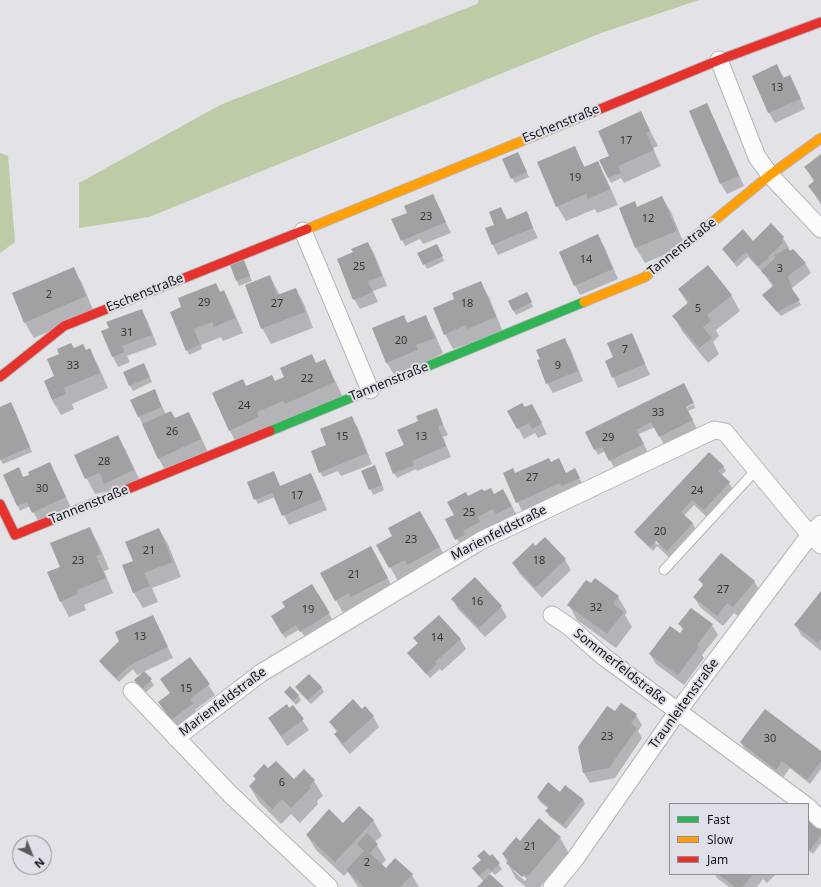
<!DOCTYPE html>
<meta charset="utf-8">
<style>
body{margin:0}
#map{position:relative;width:821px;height:887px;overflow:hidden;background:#e2e2e7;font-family:"Noto Sans",sans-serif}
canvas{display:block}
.legend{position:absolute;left:669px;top:803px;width:140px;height:72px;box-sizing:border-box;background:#e0e0e9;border:1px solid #8e8e94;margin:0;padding:5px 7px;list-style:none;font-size:12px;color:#121215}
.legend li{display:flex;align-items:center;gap:8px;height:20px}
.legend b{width:20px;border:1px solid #8e8e94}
.north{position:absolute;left:12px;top:835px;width:40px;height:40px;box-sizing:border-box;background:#e0e0e9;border:1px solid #8e8e94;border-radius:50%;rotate:137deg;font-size:11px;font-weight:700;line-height:16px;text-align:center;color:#121215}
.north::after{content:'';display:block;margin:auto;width:14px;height:18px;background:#5b5b5e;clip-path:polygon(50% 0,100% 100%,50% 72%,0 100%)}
</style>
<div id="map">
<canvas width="821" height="887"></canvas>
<ul class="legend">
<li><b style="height:5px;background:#30b455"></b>Fast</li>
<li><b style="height:5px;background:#ff9f0a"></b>Slow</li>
<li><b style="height:5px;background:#e5322d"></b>Jam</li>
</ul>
<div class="north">N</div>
</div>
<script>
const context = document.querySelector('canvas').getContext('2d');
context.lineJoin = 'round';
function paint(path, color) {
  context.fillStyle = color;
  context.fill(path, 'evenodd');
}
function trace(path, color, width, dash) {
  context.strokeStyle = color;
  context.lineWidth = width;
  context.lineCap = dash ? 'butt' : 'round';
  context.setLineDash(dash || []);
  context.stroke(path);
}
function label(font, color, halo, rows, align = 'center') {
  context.font = font + ' "Noto Sans",sans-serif';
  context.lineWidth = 4;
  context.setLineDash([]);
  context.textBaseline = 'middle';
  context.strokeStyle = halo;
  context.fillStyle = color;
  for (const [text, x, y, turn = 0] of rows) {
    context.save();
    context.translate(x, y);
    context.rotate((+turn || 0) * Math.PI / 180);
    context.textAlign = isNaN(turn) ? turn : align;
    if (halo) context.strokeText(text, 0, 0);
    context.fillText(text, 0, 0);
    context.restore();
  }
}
paint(new Path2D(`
 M479 0H699L601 33 149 217 79 228V183L220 105 477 4Z
 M0 153 8 156 15 242 0 253Z`), '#bdcba6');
paint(new Path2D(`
 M777 66 784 78 790 76 805 109 775 123 769 113 753 76Z
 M707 104 712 114 744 186 727 194 721 184Z
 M641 113 658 146 653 148 661 166 624 183 621 178 611 183 608 177 610 157Z
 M574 147 585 168 597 163 606 178 618 205 597 213 595 209 566 221 557 206Z
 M821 155V205L809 186 814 182 806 168Z
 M520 158 529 177 515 183 503 160Z
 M433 195 451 233 423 244 420 239 405 246 393 220 406 214Z
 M662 197 671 212 685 246 645 263 636 248 620 208 637 207Z
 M501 208 508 220 526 213 538 238 498 255 493 245 495 225Z
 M771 225 783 238 789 248 788 249 805 263 811 273 792 288 794 293 801 305 781 316 763 295 773 287 765 275 748 257 737 267 723 249 753 242Z
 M598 236 604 246 618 279 580 295 575 285Z
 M368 243 374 253 387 286 373 291 378 302 360 309 354 299V253Z
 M439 250 444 261 427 269 424 264Z
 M244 261 252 281 239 286 231 266Z
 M73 268 82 283 94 312 34 338 25 323Z
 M270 277 280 295 296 289 304 304 313 328 271 344 262 328Z
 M480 282 489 297 503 332 453 349 445 334 455 300Z
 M216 284 221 293 224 291 232 307 243 333 223 341 221 337 201 345 202 349 189 355 187 350 184 312Z
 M679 290 731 295 740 311 716 330 719 336 713 342 719 354 708 363 682 331 674 316 688 304Z
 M529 298 533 307 516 315 513 310Z
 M141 310 147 320 157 345 127 356 130 362 118 367 113 357Z
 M403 316 408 324 425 317 434 332 443 353 396 378 387 363 373 328Z
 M631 334 637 344 650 375 618 388 606 361 614 358Z
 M565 340 571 350 583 381 553 393 547 383Z
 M74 349 87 351 90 350 98 365 108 388 72 404 74 409 61 415 52 400 55 377Z
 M311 355 317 364 325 360 343 397 238 446 230 431 213 394 275 382 286 377Z
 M146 369 152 382 133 391 124 373Z
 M154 391 166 414 175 419 188 413 197 428 209 455 167 474 159 459 131 400Z
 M11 403 16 413 32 452 3 464 0 459V408Z
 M694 404 695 408 688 411 698 431 665 447 655 427 639 434 649 455 616 471 605 451 598 455 586 433 686 406V408Z
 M436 409 448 435 443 437 451 457 417 471 416 469 397 478 394 473 405 445 420 422Z
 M524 409 537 415 547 434 538 438 535 433 524 439 509 411Z
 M352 418 358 428 372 464 341 476 338 471 323 477 320 472Z
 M118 436 126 451 142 485 95 494 75 456Z
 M50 463 71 508 39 522 30 506 20 511 4 475 23 479Z
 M551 463 566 474 574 469 582 483 564 491 565 493 523 513 504 473 515 474Z
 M723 466 726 471 721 475 729 483 735 493 710 520 694 505 684 516 693 524 698 534 673 561 657 546 653 551 638 537 635 533ZM647 534 660 543 658 545Z
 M363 471H377L384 490 373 495Z
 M310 474 316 484 327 510 289 525 275 497 258 504 248 483 276 477 280 487Z
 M483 493 494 495 512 506 520 522 465 554 447 520 455 516 468 497Z
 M429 527 448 562 399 583 378 545 394 536Z
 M89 528 98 543 109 569 104 571 113 593 84 605 86 610 69 617 61 602 48 573 61 567Z
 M159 529 168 544 181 577 152 588 158 602 143 608 134 593 124 566 134 562Z
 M371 547 396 594 344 615 336 600Z
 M535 547 565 560 571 570 542 598 519 573 513 563Z
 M700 580 754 581 760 591 739 617 734 613 723 626 700 607 694 597 703 586Z
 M312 585 335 624 307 641 300 629 285 638 272 617 287 608Z
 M821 593V651L801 635 796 625Z
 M618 597 627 612 625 615 632 627 616 648 577 620 569 605Z
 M453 599 501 607 507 617 485 637 458 609Z
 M153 616 173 658 137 675 133 669 119 682 103 666 100 661Z
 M680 624 712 625 718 635 702 655 704 658 684 685 656 664 650 654 681 635 683 631Z
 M414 638 460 639 466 649 442 671 440 669 430 678 408 653 418 644Z
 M190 658 215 695 195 710 198 715 178 729 160 702 171 694 161 680Z
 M144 672 154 685 145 693 135 680Z
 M321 687 324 692 311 704 299 692 297 688Z
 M285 692 298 695 301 700 296 705Z
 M293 706 309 730 287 746 269 718Z
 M362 710 373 716 379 727 350 754 341 744 335 734 337 733 330 722Z
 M616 713 636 715 642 725 638 731 642 738 615 778 590 783 584 773 579 747Z
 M741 743 821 752V769L810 784 790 768 782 779 747 753Z
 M268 770 294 781H314L323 796 317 801 318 804 300 823 291 814 281 824 259 802 250 787 256 780 254 776Z
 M560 793 583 799 585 804 566 829 549 816 547 811 549 809 540 802 538 798Z
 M373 820 382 836 375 842 386 860 381 865 386 869 412 875 419 887H358L348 872 344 876 316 850 307 835 343 824Z
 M539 820 560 838 569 853 540 887H526L516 879 503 854 520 842ZM512 867 527 879 525 881 515 872Z
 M808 820 821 830V843L813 854 808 850Z
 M492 855 502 869 495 875 492 872 489 874 502 887H478L484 882 473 869 482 861 479 856 490 857Z
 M715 874H776L767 883 763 879 757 887H729L717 878Z`), '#0003');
paint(new Path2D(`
 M777 64 783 78 790 75 801 99 768 113 752 76Z
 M707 103 739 176 720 184 689 111Z
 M641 111 650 131 646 133 654 150 618 166 621 173 608 178 599 160 609 156 598 131Z
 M575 146 584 167 598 161 610 189 588 199 586 194 556 207 537 162Z
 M518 152 527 172 511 179 502 159Z
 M821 154V202L808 186 815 180 804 167Z
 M433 194 446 222 401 241 391 219 407 213 404 206Z
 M662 196 677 231 635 248 619 208 635 201 637 207Z
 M501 207 506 220 527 211 533 228 492 245 485 228 494 225 489 212Z
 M771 223 784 237 781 240 783 243 768 257 769 258 758 266 746 252 734 263 722 249 743 229 753 241Z
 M598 234 613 269 574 286 559 252Z
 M368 242 382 276 368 281 373 292 353 300 337 259 353 252 351 249Z
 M437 244 443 256 423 265 417 253Z
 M788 248 790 251 793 249 806 263 788 276 792 289 800 300 777 312 762 295 774 285 761 271 776 257 774 255Z
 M244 260 250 276 236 281 230 265Z
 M708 265 732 295 707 315 711 321 703 327 712 338 699 348 672 316 689 302 678 289Z
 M74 267 86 296 24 323 12 293Z
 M270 275 277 295 296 288 305 312 261 329 245 285Z
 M481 281 496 317 467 329 465 325 444 335 433 308 454 299 452 293Z
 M216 283 220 292 224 290 235 318 214 327 212 322 194 329 200 344 186 351 170 312 181 307 178 298Z
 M527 292 532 302 513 311 508 301Z
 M142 309 152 335 122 346 125 352 112 357 101 331 109 328 106 322Z
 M404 315 407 323 426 315 435 338 416 345 418 350 386 363 372 328Z
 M632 333 645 364 612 378 605 361 613 357 607 343Z
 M565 338 578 371 546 384 537 360 540 359 536 350Z
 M71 343 74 348 83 344 86 350 90 348 100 373 64 388 66 394 52 400 44 381 54 376 47 359 59 354 57 349Z
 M312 354 316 363 325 359 335 382 285 404 283 401 257 412 259 417 229 431 212 393 243 379 246 386 272 375 275 381 284 377 280 368Z
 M144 363 150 377 129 386 123 372Z
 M684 383 694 403 686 407 693 420 659 437 651 422 636 430 644 444 609 461 602 447 594 450 585 432Z
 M155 389 162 407 138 417 130 400Z
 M11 402 30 447 0 460V407Z
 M522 403 525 407 532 404 542 423 532 429 529 423 517 429 507 411Z
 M437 408 443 424 438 427 446 446 412 461 414 465 393 474 385 453 404 445 397 430 418 421 416 416Z
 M171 411 175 418 189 412 201 439 158 459 142 424Z
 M352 416 367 453 319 473 311 451 326 445 320 429Z
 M118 435 134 470 104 484 100 473 85 479 74 455Z
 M709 452 724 466 718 471 730 482 704 510 692 500 681 512 693 523 667 551 656 541 650 547 634 532Z
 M549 458 551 462 559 458 566 473 575 468 580 478 562 486 560 483 516 503 503 473 513 468 515 473Z
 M50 462 66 497 32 513 27 502 17 506 3 475 19 467 23 477 29 475 28 472Z
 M375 465 382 485 369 490 361 471Z
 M274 471 280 486 311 473 322 499 282 516 272 493 254 500 247 482Z
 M491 488 494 494 503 489 512 506 496 514 493 509 478 517 480 522 463 531 465 535 455 540 445 519 454 515 447 502 466 492 468 496 482 489 484 491Z
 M420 511 440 547 407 565 405 560 389 568 376 545 392 536 388 528Z
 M90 527 101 554 96 556 106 578 77 590 78 594 60 602 47 572 60 567 50 543Z
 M159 528 173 562 144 573 150 586 133 593 122 565 133 561 125 542Z
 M545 537 566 559 535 588 512 563 533 543 535 546Z
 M371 546 388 578 351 597 349 593 335 601 320 573Z
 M721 553 755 581 733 607 727 603 717 616 693 597 704 584 698 580Z
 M475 577 502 606 479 628 451 599Z
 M595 578 619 596 613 604 624 612 607 634 567 605 586 580 591 583Z
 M312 584 330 613 300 632 296 625 282 634 271 616 285 607 282 602Z
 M821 591V639L818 643 794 625Z
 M691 608 713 624 697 645 699 647 678 675 649 654 670 626 680 633 684 628 678 624Z
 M153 615 168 647 130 665 116 678 99 661 119 641 115 632Z
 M439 615 461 639 435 662 437 664 426 674 407 653 418 643 413 638Z
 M190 657 210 684 190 699 193 704 171 720 158 702 170 693 160 679Z
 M144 671 152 679 142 689 134 680Z
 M309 674 322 687 308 700 295 687Z
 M290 686 299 695 293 701 284 692Z
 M353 699 362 709 365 706 374 716 343 744 334 734 338 731 329 722Z
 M621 703 637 714 631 723 637 728 609 768 583 773 578 747 607 706 615 711Z
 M287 704 289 708 293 705 304 719 281 736 268 718Z
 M765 709 821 751V761L807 780 782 761 776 770 740 742Z
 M276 761 294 779 304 769 315 780 309 786 311 788 291 808 282 799 272 809 249 786 256 779 253 776 264 764 268 768Z
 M548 782 560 792 565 785 583 799 563 825 545 811 549 807 537 797Z
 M359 806 374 820 335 862 306 835 329 809 343 823Z
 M539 818 561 837 528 876 525 874 522 877 506 863 509 860 502 854 516 837 520 841Z
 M808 818 821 829V835L810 850 808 848Z
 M367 833 378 844 370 853 386 868 395 858 413 874 400 887H364L346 870 364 851 357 844Z
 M484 850 490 856 492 854 500 863 492 871 488 868 479 876 472 868 481 860 477 856Z
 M490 874 504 887H477Z
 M718 874H753L743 887H735Z`), '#a1a1a4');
const lane = new Path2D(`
 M664 570 756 470`);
const street = new Path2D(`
 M719 60 757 157 770 175 821 229
 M303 231 370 390
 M552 615 571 628 604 657 804 804
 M132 691 230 794 329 887
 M176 738 261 673 482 540 714 430 725 432 810 535 821 545
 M808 807 821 820
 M552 887 575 859 678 711 810 535 821 524`);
const fast = new Path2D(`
 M270 431 584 302`);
const slow = new Path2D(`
 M307 229 593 112
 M584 302 645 277 770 175 821 138`);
const jam = new Path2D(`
 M593 112 719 60 821 22
 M0 377 64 326 307 229
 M0 504 15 535 270 431`);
trace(lane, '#b6b6b9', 11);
trace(street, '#b6b6b9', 19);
trace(fast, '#b6b6b9', 11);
trace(slow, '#b6b6b9', 11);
trace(jam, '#b6b6b9', 11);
trace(lane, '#fbfbfb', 9);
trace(street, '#fbfbfb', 17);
trace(fast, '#30b455', 9);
trace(slow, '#ff9f0a', 9);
trace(jam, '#e5322d', 9);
label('11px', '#363639', null, [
 ["13",777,88],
 ["17",626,141],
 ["19",575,178],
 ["23",426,217],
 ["12",648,219],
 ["14",586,260],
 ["25",359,267],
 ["3",780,269],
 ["2",49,295],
 ["29",204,303],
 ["27",277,304],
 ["18",467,304],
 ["5",698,309],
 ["31",127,333],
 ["20",401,341],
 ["7",625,350],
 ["33",73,366],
 ["9",558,366],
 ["22",307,379],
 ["24",244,406],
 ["33",658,413],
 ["26",172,432],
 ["15",342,437],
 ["13",421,437],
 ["29",608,438],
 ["28",104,462],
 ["27",532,478],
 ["30",42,489],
 ["24",697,491],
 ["17",297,496],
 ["25",469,513],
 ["20",660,532],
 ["23",411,540],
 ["21",149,551],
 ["23",78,561],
 ["18",539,561],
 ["21",354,575],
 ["27",723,590],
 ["16",477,602],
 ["32",596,608],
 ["19",308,610],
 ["13",140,637],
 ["14",437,638],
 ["15",186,689],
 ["23",607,737],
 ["30",770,739],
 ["6",282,783],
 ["21",530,847],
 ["2",367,863]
]);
label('13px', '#121215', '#e0e0e9', [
 ["Eschenstraße",561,124,-22],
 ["Tannenstraße",682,247,-39],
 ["Eschenstraße",145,293,-22],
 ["Tannenstraße",389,382,-22],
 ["Tannenstraße",89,505,-22],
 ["Marienfeldstraße",499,533,-27],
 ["Sommerfeldstraße",620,667,38],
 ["Marienfeldstraße",223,702,-37],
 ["Traunleitenstraße",684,704,-54]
]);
</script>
